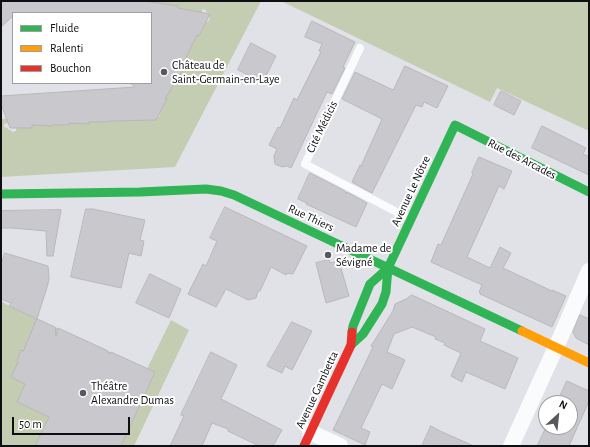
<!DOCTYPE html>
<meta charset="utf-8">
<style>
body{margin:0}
#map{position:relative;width:590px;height:447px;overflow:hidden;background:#e1e2e8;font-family:"Alegreya Sans",sans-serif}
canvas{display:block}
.frame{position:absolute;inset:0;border:2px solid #0f0f13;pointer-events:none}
.legend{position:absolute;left:12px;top:12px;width:140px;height:72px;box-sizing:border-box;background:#fff;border:1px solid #9f9fa1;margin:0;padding:5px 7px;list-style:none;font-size:12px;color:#0f0f13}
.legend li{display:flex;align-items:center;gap:8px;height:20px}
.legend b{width:20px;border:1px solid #9f9fa1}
.north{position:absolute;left:538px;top:395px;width:40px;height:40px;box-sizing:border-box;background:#fff;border:1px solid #9f9fa1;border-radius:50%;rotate:27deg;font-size:11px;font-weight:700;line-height:16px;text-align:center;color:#0f0f13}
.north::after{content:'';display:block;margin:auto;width:14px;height:18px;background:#58595e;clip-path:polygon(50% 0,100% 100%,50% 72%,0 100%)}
.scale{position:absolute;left:12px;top:417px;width:118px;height:18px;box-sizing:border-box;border:2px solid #0f0f13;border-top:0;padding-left:5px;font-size:12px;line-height:14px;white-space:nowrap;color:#0f0f13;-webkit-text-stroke:3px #fff;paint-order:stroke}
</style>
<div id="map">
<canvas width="590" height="447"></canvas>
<div class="frame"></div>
<ul class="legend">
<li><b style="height:5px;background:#30b455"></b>Fluide</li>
<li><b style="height:5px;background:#ff9f0a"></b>Ralenti</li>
<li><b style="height:5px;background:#e5322d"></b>Bouchon</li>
</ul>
<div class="north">N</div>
<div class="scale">50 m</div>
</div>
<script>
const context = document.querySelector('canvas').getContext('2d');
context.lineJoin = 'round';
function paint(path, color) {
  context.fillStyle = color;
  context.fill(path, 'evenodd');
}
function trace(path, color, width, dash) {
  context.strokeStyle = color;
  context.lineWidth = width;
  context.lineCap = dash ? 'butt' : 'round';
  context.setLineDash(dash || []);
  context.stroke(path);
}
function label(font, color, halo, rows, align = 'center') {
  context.font = font + ' "Alegreya Sans",sans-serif';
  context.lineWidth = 4;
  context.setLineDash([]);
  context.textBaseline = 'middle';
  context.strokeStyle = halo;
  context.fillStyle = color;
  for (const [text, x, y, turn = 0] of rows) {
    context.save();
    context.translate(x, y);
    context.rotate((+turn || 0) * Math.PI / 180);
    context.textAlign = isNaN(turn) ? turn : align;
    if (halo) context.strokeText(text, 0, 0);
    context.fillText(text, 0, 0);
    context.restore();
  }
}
paint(new Path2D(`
 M136 1H261L175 167 1 177V121L2 119 8 118V123L4 124V127L8 128 9 130H11L12 132 16 131V129L18 128H32V125L49 124 50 126H52V124L69 125V122L89 124V121L107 120V122H109V120L128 121 151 118V120H155L157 118H158L160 114 158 113 166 99H164L197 35 199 36 205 20 208 22 210 18 208 17 209 15 208 12 206 13V10L202 9V13Z
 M281 1H589V131L497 88 490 102Z
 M1 301 9 306 147 369 171 320 189 330 134 446H1Z`), '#c4cdb2');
const building = new Path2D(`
 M1 1H144L178 6V8L210 14 199 36 197 35 183 63 185 64 181 73 165 99H167L156 120 109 121V122H89V124L69 123V125H52V126L32 125V128H10L1 104V96L135 87 130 83H151V13H13V16L1 27Z
 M312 21 355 42 343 67 345 68 332 94 327 92 291 168 287 166 282 167 275 164 274 156 277 149 269 145 278 127 280 128 294 98 297 100 321 52 319 51 322 44 305 37Z
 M251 43 276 56 263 82 238 70Z
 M405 66 448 86 437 108 424 102 422 107 416 105 372 193 352 182 360 165 361 166 382 119 342 99 355 72 393 90Z
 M501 91 521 101 514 115 494 105Z
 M542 126 586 148 583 154 589 157V175L532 148Z
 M479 157 512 171 504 189 499 186 467 257 490 268 500 247 511 253 503 268 552 291V290L566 296 552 327 480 294V292H479L482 285 431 262 438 244 441 245 473 174 472 173Z
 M310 173 345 191 346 194 347 192 367 203 356 227 306 204 307 203 298 199Z
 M225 207 307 246 293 274 287 273 286 275 271 267 260 291H258L256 298 248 300 226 289 216 307 188 294 203 264 206 266 217 241 210 238Z
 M86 209H93L145 220 140 240 144 241 141 256 129 253 121 288 71 277Z
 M61 210 53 256H47L46 231 12 228H1V211Z
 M5 253 48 266 49 278 48 284 37 319 9 306 11 303 1 299V266Z
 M329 260 330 263 339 261 349 296 326 303 316 263Z
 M150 274 181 289 169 318 136 303Z
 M412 295 485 329 480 341 518 358 505 389 466 372 462 382 451 376 461 353 444 345 445 343 435 339 436 337 412 327 394 334 387 352 405 360 392 389 382 384 361 428 370 432 365 445 333 430 373 347 371 346 393 311 395 304 406 299Z
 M580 315 589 319V345L576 338 573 332Z
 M37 319 55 327 56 336 58 328 104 349 108 351V353L110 354 111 352 155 372 121 446H35L49 417 17 402 25 384 11 377 18 362 17 361 21 350 23 351Z
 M292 322 312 331 292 370 285 366 282 373 267 366Z
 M211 352 237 365 221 399 282 430 273 446H259L228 431V429L212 423 202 446H170L184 416 181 415Z
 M567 381 589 391V401L569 446H537L546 427H570V403H557Z
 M431 426 440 431 474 446H422Z`);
paint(building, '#c9c8cd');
trace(building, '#b8b7bb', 1);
trace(new Path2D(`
 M360 48 305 164 410 219`), '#fafbfc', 8);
trace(new Path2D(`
 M310 432 340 446
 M511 446 561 336 589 271`), '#fafbfc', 16);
trace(new Path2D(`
 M1 194 140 192 206 189 221 191 234 195 522 331
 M352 332 353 326 370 284 388 268
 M351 345 363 334 382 304 386 292 388 268 455 125 589 192`), '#30b455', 9);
trace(new Path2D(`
 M522 331 589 363`), '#ff9f0a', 9);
trace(new Path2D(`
 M304 446 351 345 352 332`), '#e5322d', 9);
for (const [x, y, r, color] of [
 [164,72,4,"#58595e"],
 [328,255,4,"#58595e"],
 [83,393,4,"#58595e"]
]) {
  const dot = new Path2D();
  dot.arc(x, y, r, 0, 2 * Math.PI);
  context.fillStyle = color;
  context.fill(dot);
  trace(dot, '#fff', 1.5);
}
label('12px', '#0f0f13', '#fff', [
 ["Château de",172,65],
 ["Saint-Germain-en-Laye",172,79],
 ["Madame de",336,248],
 ["Sévigné",336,262],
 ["Théâtre",91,386],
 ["Alexandre Dumas",91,400]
], 'left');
label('12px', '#0f0f13', '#fff', [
 ["Cité Médicis",322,127,-64],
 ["Rue des Arcades",522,159,27],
 ["Avenue Le Nôtre",411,191,-65],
 ["Rue Thiers",311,218,25],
 ["Avenue Gambetta",317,390,-65]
]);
</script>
